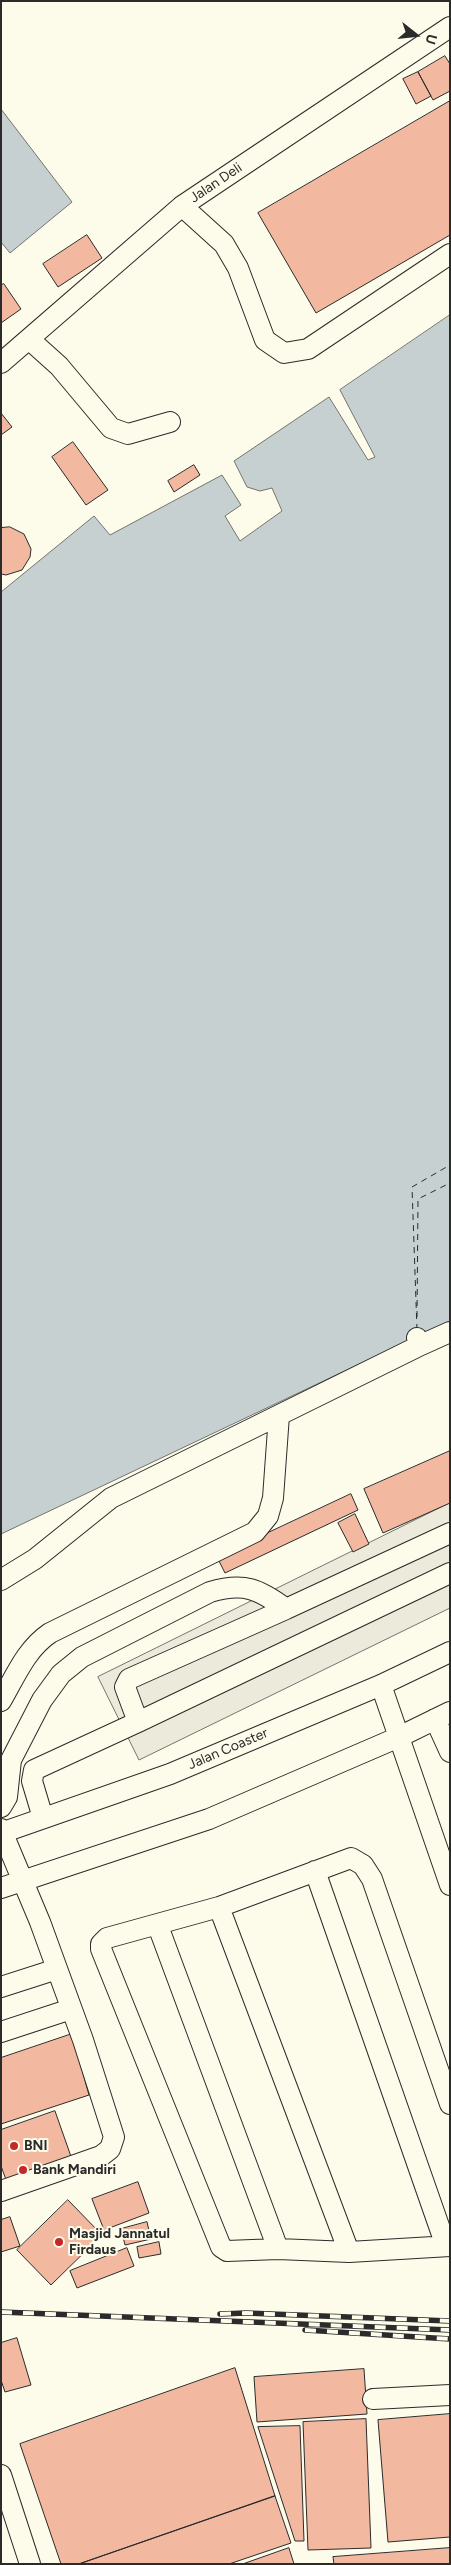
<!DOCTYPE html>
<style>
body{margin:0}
#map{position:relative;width:451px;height:2565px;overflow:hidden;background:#fdfbea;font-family:Figtree,sans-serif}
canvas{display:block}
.frame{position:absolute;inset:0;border:2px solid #2b2b2b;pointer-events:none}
.north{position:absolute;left:391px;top:10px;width:50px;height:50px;-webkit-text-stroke:4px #fdfbea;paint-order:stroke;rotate:106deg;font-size:14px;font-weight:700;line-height:20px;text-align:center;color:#2b2b2b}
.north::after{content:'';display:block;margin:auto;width:18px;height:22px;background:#2b2b2b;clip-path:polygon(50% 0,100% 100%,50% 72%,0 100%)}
</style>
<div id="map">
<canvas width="451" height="2565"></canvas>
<div class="frame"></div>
<div class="north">U</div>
</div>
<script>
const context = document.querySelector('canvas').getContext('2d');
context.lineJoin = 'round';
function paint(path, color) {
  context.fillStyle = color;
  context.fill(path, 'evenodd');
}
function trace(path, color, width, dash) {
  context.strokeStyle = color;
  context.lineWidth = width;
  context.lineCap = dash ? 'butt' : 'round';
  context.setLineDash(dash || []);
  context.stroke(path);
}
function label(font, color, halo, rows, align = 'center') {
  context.font = font + ' Figtree,sans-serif';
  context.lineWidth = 4;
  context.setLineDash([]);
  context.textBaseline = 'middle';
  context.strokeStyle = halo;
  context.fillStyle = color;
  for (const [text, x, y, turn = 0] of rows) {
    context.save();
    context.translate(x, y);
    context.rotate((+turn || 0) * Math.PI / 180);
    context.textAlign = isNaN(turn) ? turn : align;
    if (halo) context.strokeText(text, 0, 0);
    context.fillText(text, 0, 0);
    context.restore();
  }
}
const parking = new Path2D(`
 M450 1503V1608L139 1760 98 1677Z`);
paint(parking, '#eceadb');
trace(parking, '#74746e', 1);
const water = new Path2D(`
 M1 109 72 202 10 253 1 242Z
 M450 315V1321L1 1534V592L94 516 110 535 222 475 241 505 225 516 240 541 282 511 272 488 260 491 247 487 234 461 329 397 368 460 375 457 340 390Z`);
paint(water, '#c7d0d0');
trace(water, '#74746e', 1);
trace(new Path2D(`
 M417 1317 418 1199 450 1183
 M417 1330 412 1187 450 1165`), '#2b2b2b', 1, [6, 5]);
const building = new Path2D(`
 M445 56 450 64V91L433 100 418 72Z
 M418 72 431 96 416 104 403 79Z
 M450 101V235L316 313 258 213Z
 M87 235 102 258 58 287 43 264Z
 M4 284 21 309 1 323V285Z
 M1 413 12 427 1 435Z
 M73 442 108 490 86 505 52 457Z
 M194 465 200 475 174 492 168 481Z
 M10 527 24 534 31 549 30 557 22 570 6 575 1 574V528Z
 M450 1451V1503L383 1533 364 1489Z
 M351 1494 358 1510 225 1573 217 1557Z
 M355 1514 369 1544 353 1552 338 1523Z
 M72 2034 89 2095 1 2124V2058Z
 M55 2111 74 2165 9 2188 1 2166V2130Z
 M138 2182 149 2213 104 2230 92 2199Z
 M68 2200 102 2235 51 2285 17 2250Z
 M10 2217 20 2246 1 2252V2220Z
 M147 2222 151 2239 125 2245 121 2229Z
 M159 2242 161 2254 139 2258 137 2247Z
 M127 2248 134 2266 77 2288 70 2271Z
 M17 2338 31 2385 5 2392 1 2380V2343Z
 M235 2368 275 2496 79 2564H61L20 2444Z
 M364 2369 367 2414 257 2422 254 2377Z
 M450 2414V2537L388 2542 378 2420Z
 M366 2419 371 2548 308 2550 303 2422Z
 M300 2426 304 2541H295L258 2427Z
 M275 2496 291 2543 229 2564H79Z
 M289 2548 294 2564H243Z
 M450 2548V2564H334L333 2557Z`);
paint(building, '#f2b8a0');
trace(building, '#2b2b2b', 1);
const minor = new Path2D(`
 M182 206 224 244 238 268 265 340 284 353 308 349 450 254
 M30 340 59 366 111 428 128 434 170 422
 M1 363 182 206 450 27
 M417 1338 421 1345 450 1332
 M1 1580 35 1559 111 1498 421 1345
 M286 1609 129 1679 125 1687 138 1722 450 1573
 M381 1685 450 1885
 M1 1701C15 1677 26 1649 50 1633L255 1532 268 1516 273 1498 279 1415
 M435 1719 450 1752
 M1 1807 7 1797 11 1760 42 1700 61 1674 82 1657 210 1592C244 1582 259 1589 286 1609L450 1533
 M43 1818 32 1781 34 1770 138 1722
 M1 1829 40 1922 83 2040 114 2137 110 2149 101 2156 1 2191
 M1 1833 170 1774 381 1685 450 1652
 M315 1871 446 2246
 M1 1888 209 1819 399 1737 450 1712
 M219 1907 349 2252
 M158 1926 278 2249
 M1 1987 57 1969
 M1 2032 71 2009
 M450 2104 372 1879 363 1865 351 1858 219 1907 107 1938 101 1944V1949L221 2247 227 2251 278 2249 349 2252 450 2246
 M373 2399 450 2395
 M1 2475 30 2564`);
trace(minor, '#2b2b2b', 22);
trace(minor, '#fdfbea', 20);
const rail = new Path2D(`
 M1 2312 450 2330
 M220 2314 246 2313 450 2321
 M305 2330 450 2339`);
trace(rail, '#2b2b2b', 5.5);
trace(rail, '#fdfbea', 4, [11]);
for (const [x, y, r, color] of [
 [14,2146,5,"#c62828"],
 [23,2170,5,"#c62828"],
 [59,2242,5,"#c62828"]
]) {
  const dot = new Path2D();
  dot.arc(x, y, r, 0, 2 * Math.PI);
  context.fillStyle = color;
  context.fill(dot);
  trace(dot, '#fdfbea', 2);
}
label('14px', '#2b2b2b', '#fdfbea', [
 ["Jalan Deli",216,183,-34],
 ["Jalan Coaster",228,1749,-23]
]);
label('bold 14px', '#2b2b2b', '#fdfbea', [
 ["BNI",24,2146],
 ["Bank Mandiri",33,2170],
 ["Masjid Jannatul",69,2234],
 ["Firdaus",69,2250]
], 'left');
</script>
